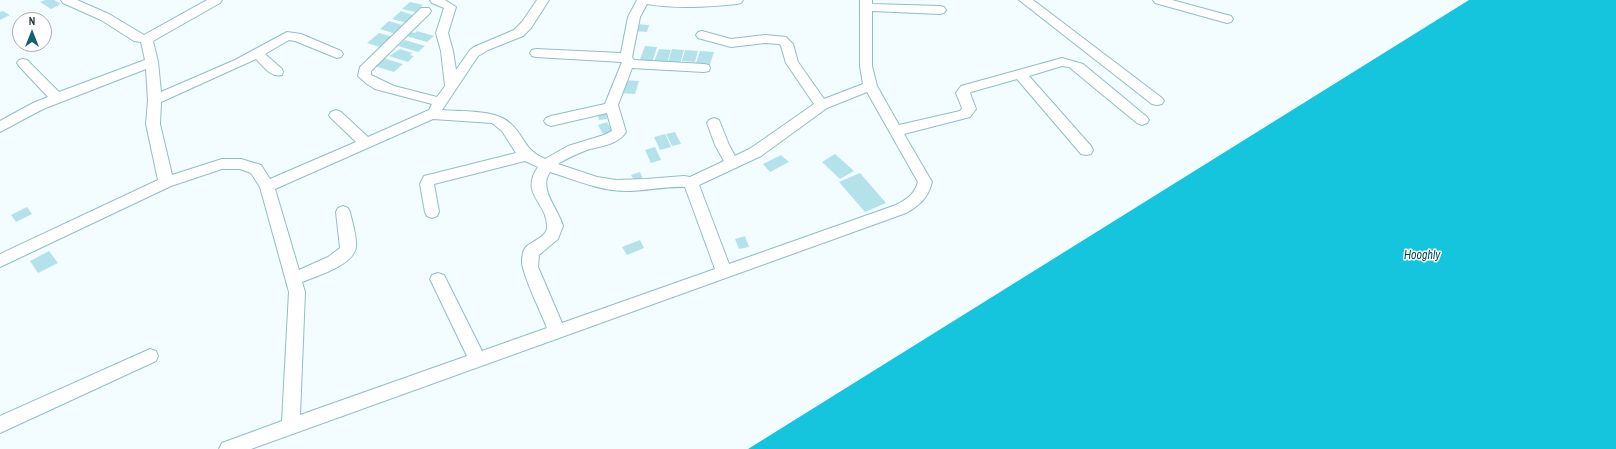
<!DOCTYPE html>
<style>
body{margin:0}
#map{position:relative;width:1616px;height:449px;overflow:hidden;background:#f3fcfe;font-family:"Archivo Narrow",sans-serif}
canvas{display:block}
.north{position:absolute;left:12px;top:12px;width:40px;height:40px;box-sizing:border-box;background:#fff;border:1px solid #a9b0b1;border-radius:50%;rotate:0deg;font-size:11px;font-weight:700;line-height:16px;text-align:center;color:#273a3d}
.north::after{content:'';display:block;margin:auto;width:14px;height:18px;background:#15616d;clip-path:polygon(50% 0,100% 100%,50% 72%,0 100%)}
</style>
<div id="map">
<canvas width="1616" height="449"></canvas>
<div class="north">N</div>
</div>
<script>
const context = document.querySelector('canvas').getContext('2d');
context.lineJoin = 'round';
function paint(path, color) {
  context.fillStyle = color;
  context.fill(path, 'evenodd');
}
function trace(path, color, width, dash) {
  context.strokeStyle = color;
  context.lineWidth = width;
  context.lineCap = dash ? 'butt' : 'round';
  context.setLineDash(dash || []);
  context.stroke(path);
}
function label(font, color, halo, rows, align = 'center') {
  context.font = font + ' "Archivo Narrow",sans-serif';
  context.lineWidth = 3;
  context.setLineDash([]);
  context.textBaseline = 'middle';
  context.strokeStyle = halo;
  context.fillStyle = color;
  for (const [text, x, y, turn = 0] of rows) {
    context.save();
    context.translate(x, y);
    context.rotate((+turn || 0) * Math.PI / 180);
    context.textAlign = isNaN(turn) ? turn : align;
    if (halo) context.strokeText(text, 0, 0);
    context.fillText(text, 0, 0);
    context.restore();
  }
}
paint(new Path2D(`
 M1469 0H1616V449H748Z`), '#14c5dd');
paint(new Path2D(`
 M45 0H54L61 4 51 9 40 2Z
 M410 2 423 5 415 12 402 9Z
 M3 11 10 15 0 20V12Z
 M401 11 415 16 407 23 392 19Z
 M389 21 405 26 396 34 380 29Z
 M635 24 649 25 647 32 633 31Z
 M417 31 434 36 427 42 406 36 411 32 415 33Z
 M379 33 394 37 383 48 367 43Z
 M405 40 425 46 418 52 398 46Z
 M645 46 657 47 652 63 639 62Z
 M400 49 412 53 410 55 414 56 408 62 389 56Z
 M659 49 671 50 667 63 654 62Z
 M672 49 684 50 680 63 668 62Z
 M685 50 698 51 695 62 682 61Z
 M700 51 714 52 710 64 696 63Z
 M383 58 403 64 394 72 374 66Z
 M622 80 639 81 635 94 618 93Z
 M606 111 607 119 599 120 597 113Z
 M607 122 612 131 603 134 598 125Z
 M675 132 681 144 672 146 666 134Z
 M665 134 671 147 660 150 654 137Z
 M655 147 661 160 651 163 645 150Z
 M835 154 854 171 840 179 822 162Z
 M781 155 789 162 770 172 763 164Z
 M640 172 643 179 635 182 631 175Z
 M860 173 886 203 865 212 839 182Z
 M27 207 32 214 16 222 11 215Z
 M745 236 749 247 739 249 735 239Z
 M640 240 644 248 627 255 622 247Z
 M49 251 58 263 38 273 30 261Z`), '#b4e2eb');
const minor = new Path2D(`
 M61 0H77L109 14 144 35 207 0H222L220 3 153 41 158 62 161 92 235 60 287 32 301 34 341 51 343 54 341 57 337 58 295 41 289 40 265 54 282 69 283 72 282 75C271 78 263 66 256 59L161 102 160 124 172 175 222 159H241L261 165 270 179 356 142 331 118 329 115 331 112 336 110 341 112 368 137 429 110 432 104 375 89 367 84 358 76 360 67 421 8H429L431 11 429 14 371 71V75L394 86 437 97 445 86 441 51 436 33 444 8 432 3 430 0H445L456 7 448 33 453 51 456 70 470 50 474 47 514 30 522 22 537 0H549L531 28 523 36 488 50 478 56 442 110C462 112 496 109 511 124 526 138 523 149 545 159L568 146 604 135 612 131 607 113 551 126 546 124 544 121 546 118 551 116 605 104 622 62 536 57 532 56 530 53 532 50 536 49 621 53 628 17 637 0H743L741 3 737 4C707 7 677 9 647 4L640 17 632 57 634 60 704 64 709 65 710 68 709 71 704 72 632 68 618 105 626 132C618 145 600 146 587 150 577 154 567 158 558 164L597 177 616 180 646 179 684 176 690 177 724 161 715 145 707 123 709 120 714 118 719 120 729 145 735 156 751 148 814 104 786 63 781 46 779 44 765 43 731 47 698 38 696 35 698 32 702 31 731 39 765 35 786 37 793 44 798 62 824 99 863 84 860 66V0H872V4L940 6 944 7 946 10 944 13 940 14 872 11V66L877 86 899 125 960 111 962 108 956 93 961 86 1062 58 1083 64 1147 117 1149 120 1147 123 1142 125 1137 123 1069 67 1062 66 1029 76 1091 146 1093 150 1091 154 1086 155 1081 154 1017 79 971 92 970 93 976 109 970 117 904 134 932 182C928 198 920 205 906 213L251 449H219L222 443 282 421 289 292 260 187 251 173 240 169H222L171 186 0 267V254L158 180 146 124 148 100 146 69 43 109 0 132V121L33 103 48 97 19 66 17 63 19 60 23 59 27 60 59 92 145 60 141 42 134 41 101 20 63 3ZM867 92 918 182C914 195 907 199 896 205L729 264 699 185 761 156 827 108ZM433 119 492 123 502 131 516 153 424 176 420 184 425 212 427 216 432 218 437 216 439 212 434 184 525 161 538 167C519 194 548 203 547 227 547 237 532 241 526 247 522 251 521 263 523 268 528 287 540 310 547 328L482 351 444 275 438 273 432 275 430 279 467 356 300 415 305 292 302 282C317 276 354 265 356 247 357 236 352 222 350 212L348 208 343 206 338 208 336 212 340 248 328 257 299 270 275 189ZM550 172C575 180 600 191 627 191 646 191 666 186 685 187L715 269 562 323 538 267 539 255 558 239 563 226C558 208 538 189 550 172Z
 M1019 0H1033L1162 98 1164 101 1162 104 1157 105 1152 104Z
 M1153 0H1172L1231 16 1233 19 1231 22 1227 23 1155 3Z
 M150 349 156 351 158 356 156 361 0 433V416Z`);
trace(minor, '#91bec6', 2);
paint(minor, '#fff');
label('italic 12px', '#034953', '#fff', [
 ["Hooghly",1422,256]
]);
</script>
